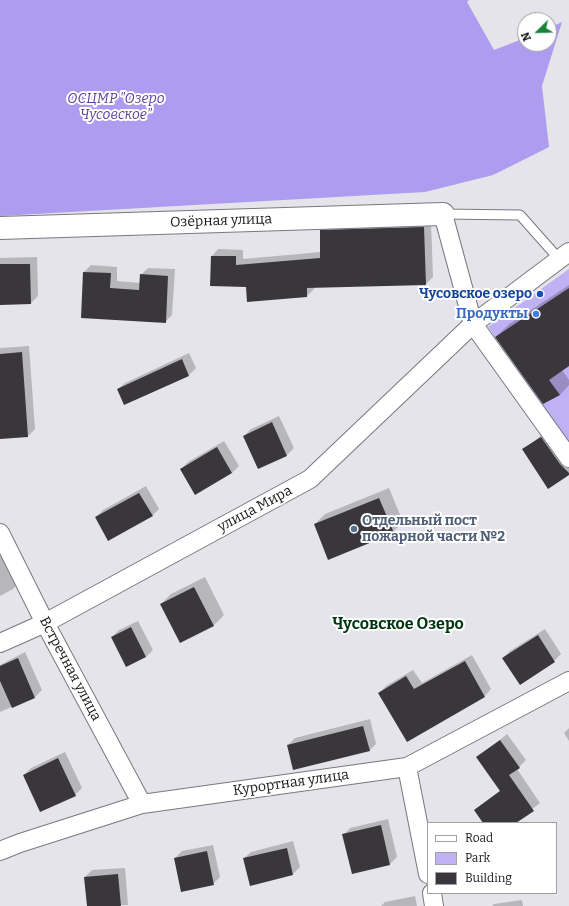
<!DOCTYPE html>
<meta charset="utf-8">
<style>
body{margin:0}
#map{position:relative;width:569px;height:906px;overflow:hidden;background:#e5e4ea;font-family:Bitter,serif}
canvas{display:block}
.legend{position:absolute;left:427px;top:822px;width:130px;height:72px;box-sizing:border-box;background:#fff;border:1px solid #a1a1a2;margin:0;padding:5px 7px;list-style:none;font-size:12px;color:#151517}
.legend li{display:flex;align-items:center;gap:8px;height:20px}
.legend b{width:20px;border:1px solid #a1a1a2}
.north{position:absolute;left:517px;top:12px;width:40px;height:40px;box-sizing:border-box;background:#fff;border:1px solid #a1a1a2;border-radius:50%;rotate:247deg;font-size:11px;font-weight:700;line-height:16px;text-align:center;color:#151517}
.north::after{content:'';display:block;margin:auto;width:14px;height:18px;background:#188339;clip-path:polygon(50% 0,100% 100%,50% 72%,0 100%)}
</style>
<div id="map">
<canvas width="569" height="906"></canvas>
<ul class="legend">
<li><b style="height:5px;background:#fff"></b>Road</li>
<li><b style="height:11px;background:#bfb2f4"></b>Park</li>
<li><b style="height:11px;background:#39373c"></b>Building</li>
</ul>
<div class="north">N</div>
</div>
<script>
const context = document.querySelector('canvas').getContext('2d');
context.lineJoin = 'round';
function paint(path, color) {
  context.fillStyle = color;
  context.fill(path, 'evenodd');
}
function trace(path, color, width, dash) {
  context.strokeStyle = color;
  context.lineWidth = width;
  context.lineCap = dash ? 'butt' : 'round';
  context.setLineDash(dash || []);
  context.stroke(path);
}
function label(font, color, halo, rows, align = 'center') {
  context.font = font + ' Bitter,serif';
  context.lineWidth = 4;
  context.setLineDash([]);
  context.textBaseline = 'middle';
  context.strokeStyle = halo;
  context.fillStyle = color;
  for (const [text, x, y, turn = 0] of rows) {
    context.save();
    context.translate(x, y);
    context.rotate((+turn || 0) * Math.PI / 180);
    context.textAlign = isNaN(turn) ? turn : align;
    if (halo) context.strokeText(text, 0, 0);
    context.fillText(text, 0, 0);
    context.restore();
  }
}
paint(new Path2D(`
 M569 269V443L488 327Z`), '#bfb2f4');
paint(new Path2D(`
 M0 0H469L467 2 494 50 525 38V44H549V28L562 22 542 86 549 147 493 175 425 192 0 216Z`), '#ad9cef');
paint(new Path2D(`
 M431 221 433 277 426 284 314 287V289L307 296 247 286 211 285 212 256 218 249 243 250V259L321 252V231L327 224Z
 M37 257 38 296 31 303 0 304V258Z
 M91 265 117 267V281L141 283V275L148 268 175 269 172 315 165 322 84 272Z
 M569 285V365L562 370 569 380V385L560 395 496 337 508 325Z
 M29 346 35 429 28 436 0 438V348Z
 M189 353 196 368 189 375 125 404 118 389 125 383Z
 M279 416 294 448 287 455 258 468 244 436 251 429Z
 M548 430 569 457V474L524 449Z
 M224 441 239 466 232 473 195 494 181 469 188 462Z
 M146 486 159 509 152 516 96 517 103 510Z
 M389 488 403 522 393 532 315 524 325 514Z
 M0 545 20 582 13 589 0 596Z
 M205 577 224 615 213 626 161 604 171 594Z
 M138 621 153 650 146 657 112 637 119 630Z
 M545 629 561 654 554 661 503 658 510 651Z
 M25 652 42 690 35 697 0 712V665Z
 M472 655 491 689 485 696 379 693 386 686 413 670 422 683Z
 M370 719 376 744 369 751 288 745 295 738Z
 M569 728V741L564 733Z
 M507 734 526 760 517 769 540 803 514 823H484L475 810 501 790 478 758Z
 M65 752 82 788 75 795 24 775 31 768Z
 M388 819 397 857 390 864 353 873 344 835 350 828Z
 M293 841 300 867 293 874 244 858 251 852Z
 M213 845 220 877 213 884 175 858 182 851Z
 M125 868 128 905 88 906 85 877 92 870Z
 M415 896 417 906H381L385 902Z
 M522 900 523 906H492L494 904Z`), '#0003');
paint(new Path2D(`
 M424 227 426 285 307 288V297L247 302 246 287 210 286 211 256H236V265L320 258V230Z
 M0 264H30L31 304 0 305Z
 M83 272 111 273 110 288 139 290 140 274 168 276 166 323 81 318Z
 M569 288V366L549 380 560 395 543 404 495 337Z
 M22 352 28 437 0 439V354Z
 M182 359 189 376 124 405 117 389Z
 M272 422 287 456 258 469 243 436Z
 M541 437 560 464 569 473V475L548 489 522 449Z
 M217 447 232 473 195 495 180 469Z
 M139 493 153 516 108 541 95 517Z
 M379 498 394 533 328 560 314 524Z
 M194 587 214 626 180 643 160 604Z
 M131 627 146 657 126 667 111 637Z
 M538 635 555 662 520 685 502 658Z
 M18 658 35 698 12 708 0 681V666Z
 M465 661 485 697 407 742 378 693 406 676 414 689Z
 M363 726 370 751 293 770 287 745Z
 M500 740 520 768 509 775 534 811 516 823H483L474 810 500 791 476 757Z
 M58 758 76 796 40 812 23 775Z
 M381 825 390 865 352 874 342 834Z
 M287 848 293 875 250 886 243 858Z
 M207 851 214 885 181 892 174 858Z
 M118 874 121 906H87L84 877Z`), '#39373c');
const lane = new Path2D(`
 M443 214 520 215 559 259`);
const street = new Path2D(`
 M443 214 473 324 569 458
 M0 533 45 623 142 804
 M0 643 45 623 310 479 473 324 569 252
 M407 767 428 874
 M0 851 20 843 142 804 407 767 569 681
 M432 893 434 906`);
const secondary = new Path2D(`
 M0 228 443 214`);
trace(lane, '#79787e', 11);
trace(street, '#79787e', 20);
trace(secondary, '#79787e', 24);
trace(lane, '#fff', 9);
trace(street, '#fff', 18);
trace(secondary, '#fff', 22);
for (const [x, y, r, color] of [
 [540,294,4,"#1a4fb4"],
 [536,314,4,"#3f7fe0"],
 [354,529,4,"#5c6f8a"]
]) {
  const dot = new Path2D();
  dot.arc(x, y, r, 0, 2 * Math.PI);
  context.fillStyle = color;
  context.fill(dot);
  trace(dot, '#fff', 1.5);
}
label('italic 14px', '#5a3e9e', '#fff', [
 ["ОСЦМР \"Озеро",116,99],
 ["Чусовское\"",116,115]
]);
label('14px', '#151517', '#fff', [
 ["Озёрная улица",221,221,-2],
 ["улица Мира",255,509,-28],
 ["Встречная улица",70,669,62],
 ["Курортная улица",291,783,-8]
]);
label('bold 14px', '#164399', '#fff', [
 ["Чусовское озеро",532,294]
], 'right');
label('bold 14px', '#366cbe', '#fff', [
 ["Продукты",528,314]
], 'right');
label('bold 14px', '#4e5e75', '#fff', [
 ["Отдельный пост",362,521],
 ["пожарной части №2",362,537]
], 'left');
label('bold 16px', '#013410', '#fff', [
 ["Чусовское Озеро",398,625]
]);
</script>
